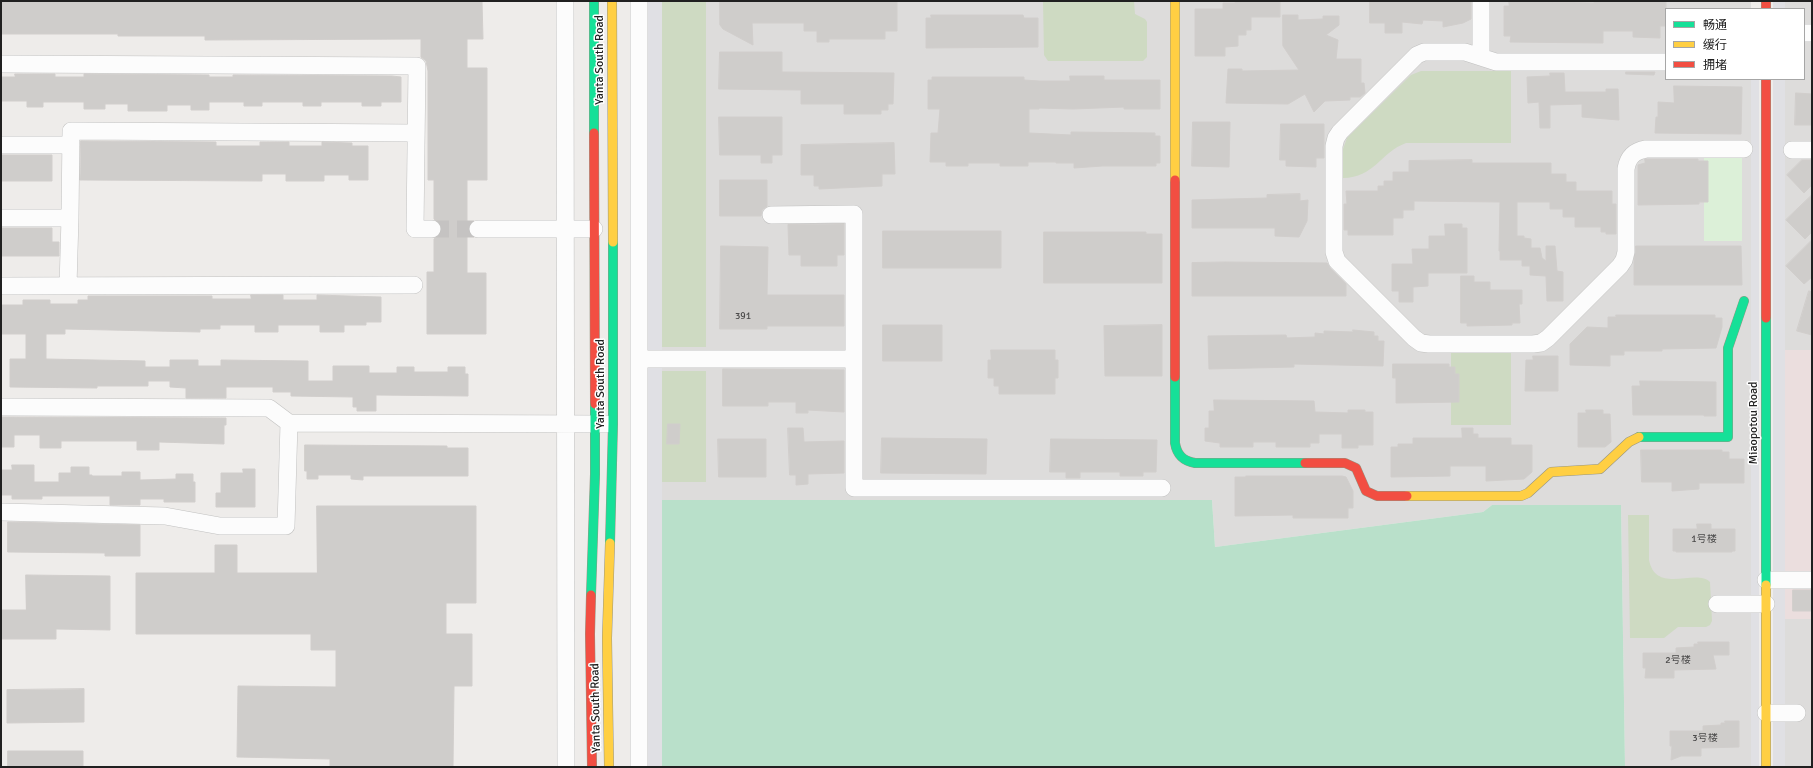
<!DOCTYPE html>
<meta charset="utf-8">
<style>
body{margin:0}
#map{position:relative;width:1813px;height:768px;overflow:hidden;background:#eeecea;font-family:Signika,"Noto Sans SC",sans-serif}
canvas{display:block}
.frame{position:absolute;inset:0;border:2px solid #202020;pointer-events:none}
.legend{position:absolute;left:1665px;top:8px;width:140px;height:72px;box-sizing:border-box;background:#fff;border:1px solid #a6a6a6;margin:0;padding:5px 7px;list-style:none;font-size:12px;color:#202020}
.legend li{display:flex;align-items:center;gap:8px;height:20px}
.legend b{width:20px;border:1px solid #a6a6a6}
</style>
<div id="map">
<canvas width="1813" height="768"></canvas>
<div class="frame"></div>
<ul class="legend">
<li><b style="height:5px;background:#16e098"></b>畅通</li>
<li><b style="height:5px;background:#ffcf43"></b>缓行</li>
<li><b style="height:5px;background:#f24e42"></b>拥堵</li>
</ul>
</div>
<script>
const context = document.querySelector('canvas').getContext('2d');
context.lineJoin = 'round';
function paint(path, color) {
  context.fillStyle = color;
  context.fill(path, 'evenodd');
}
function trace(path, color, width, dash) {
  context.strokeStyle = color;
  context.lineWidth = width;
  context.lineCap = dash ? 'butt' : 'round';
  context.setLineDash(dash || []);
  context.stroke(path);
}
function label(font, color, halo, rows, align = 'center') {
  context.font = font + ' Signika,"Noto Sans SC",sans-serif';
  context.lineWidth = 3;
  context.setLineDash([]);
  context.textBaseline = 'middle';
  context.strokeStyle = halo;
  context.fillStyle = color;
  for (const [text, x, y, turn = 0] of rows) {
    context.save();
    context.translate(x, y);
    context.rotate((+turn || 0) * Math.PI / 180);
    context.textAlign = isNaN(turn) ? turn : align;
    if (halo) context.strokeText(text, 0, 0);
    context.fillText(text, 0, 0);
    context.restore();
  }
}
paint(new Path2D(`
 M706 1H1751V9H1666V79H1751V767H1625L1621 505H1492L1483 512 1215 547 1212 500H662V482H706V371H662V347H706Z
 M1785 1H1812V350H1785V79H1804V9H1785Z
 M1785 619H1812V767H1785Z`), '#dddcdb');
paint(new Path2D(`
 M1785 350H1812V619H1785Z`), '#ebdede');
paint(new Path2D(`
 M662 1H706V347H662Z
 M1043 1H1134L1135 14 1145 19 1147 22V57L1143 61H1048L1044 55Z
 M1421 71H1511V143H1406C1381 152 1374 178 1343 178V149L1347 138 1411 75Z
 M1451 352H1511V425H1451Z
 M662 371H706V482H662Z
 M1628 515H1649V560C1656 595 1696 568 1710 582L1712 621 1710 625 1706 627H1678L1664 638H1630Z`), '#cedac2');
paint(new Path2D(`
 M1704 158H1742V241H1704Z`), '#dcf0d8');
paint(new Path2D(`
 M662 500H1212L1215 547 1483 512 1492 505H1621L1625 767H662Z`), '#b9e0ca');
paint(new Path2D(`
 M647 1H662V767H647Z
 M1773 1H1785V9H1773Z
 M1751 79H1759V767H1751Z
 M1773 79H1785V767H1773Z`), '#e0e0e4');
const building = new Path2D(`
 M1 1H482L483 39H467V68H487V180H467V273H486V334H427V272H434V239L440 234 442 229 440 224 434 219V180H428V71L426 61 421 57V39L205 40V36H118V34H1Z
 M720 1H897V31H885V39H829V42H817V31H804V23H752L753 45 723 29 720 25Z
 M1235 1H1280V17H1251V30H1246V35H1238V46L1225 47V56H1195V9H1223V3H1235Z
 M1370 1H1471V19L1463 23 1443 27V21L1423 20 1422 24 1402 22V33H1385V23H1370Z
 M1509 1 1594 3V1H1666V26H1660V38L1633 37V31H1603V43L1510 42 1511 36H1504V6H1509Z
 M931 15H1023L1024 18H1038V47L926 48V18H931Z
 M1283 15H1298V20L1323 19V16H1339V25L1326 35 1338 40 1336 59H1361V83H1364L1365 93 1360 97H1350V100L1325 101 1314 112 1305 94 1288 104 1226 103 1228 69H1242V71L1299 70 1283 46Z
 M720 52H782V72L894 73 893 104H888V110H881V114H844V104H801V90L719 89Z
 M1626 72H1655L1654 75 1626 74Z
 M1550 73H1564L1565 92H1606V89H1618L1619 120 1582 117V104L1550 105V128H1540L1539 102 1528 103 1527 77 1550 76Z
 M15 74H55V77H84V74L209 75V77H233V75L392 76 401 77V102H381V106H362V102H321V106H303V102H262V106H244V102H209V110H191V105H167V111H128V104H105V109H84V102H43V107H27V101H1V77H15Z
 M1070 76H1104V80H1160V109H1124V107L1073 109 1039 108V109H1029V133L1071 135V132L1155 133V136H1160V163H1156V166H1102L1074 168V163H1056V162H1028V166H1000V163H968V166H946V162H930L931 133H938L940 109H928V80H932V77H1024V80L1039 81H1070Z
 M1674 86 1742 87 1741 134 1655 133 1656 117H1658V102L1674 103Z
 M1796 93 1812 94V125H1795Z
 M719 117H782V155H772V163H761V155H720Z
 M1193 122H1230L1229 167 1192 166Z
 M1281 124H1324V158H1316V167L1286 166V160H1280Z
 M81 141 216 142V146H260V142H289V146H322V142L352 143V146H368V180H349V175H324V181H286V174H262V181L80 180Z
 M894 143 895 174H882V186L819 189V186H814V175H801V145Z
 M1 155H52V181H1Z
 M1645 159H1698V161H1708V202H1699V204L1638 205V165L1645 163Z
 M1472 160V163H1551V174H1566V182H1576V191H1612V204H1616V234H1606V232H1601V227H1575V217H1563V209H1550V202H1517V236H1524V238L1531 239V248H1540L1542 258 1546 261V246H1555L1557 271 1563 272V301H1547L1546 276 1530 275V266H1522V260H1500V251H1499L1500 202 1414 201V210H1403V218H1393V235H1348V230H1344V204H1347L1346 191H1378V186H1384V181H1393V172H1409V161Z
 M1802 160H1812V185L1804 193 1787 175Z
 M720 180H767V206L762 210 761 216H720Z
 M1300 194V201L1308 200 1307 221 1299 237 1275 236V228H1192V200L1267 198V195Z
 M1812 195V232L1805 239 1786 220Z
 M844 224V255H837V266H801V255H789L788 225Z
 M1445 224H1462V228H1467V273H1428V286L1413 287V302H1399V291H1392V264H1413L1412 249H1429V236H1445Z
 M1 228H52V242H59V256H1Z
 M883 231H1001V268H883Z
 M1044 232H1146V234H1162V283H1044Z
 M1812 240V277L1804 284 1786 266Z
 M721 246 768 247 767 295H844V326H767V329H720Z
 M1636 246H1741L1742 285H1634V262Z
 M1225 262 1327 263 1330 268 1346 284V296H1192V263Z
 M1461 276H1474V282H1490V290H1522V304H1519L1520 323H1512V325L1467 326V323H1461Z
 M1809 291 1812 292V335L1797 331Z
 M251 295H283V300H317V295L381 297V322H366V325H344V332H320V325H278V332H255V325H220V329H200V332L65 329V334H46V359L145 361V367H170V360H198V366H221V360L308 361V381H333V366H369V373H397V367H414V372H448V367H465V374H468V396L376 395V411H357V407H353V397L291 396V392H273V387H226V398H186V388L170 387V381H148V386H97V388L10 387V359H26V334H1V305H23V300H50V304H78V300H88V296H212V299H251Z
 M1616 315H1715V318H1722V327L1716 348 1662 349V351H1624V355H1610V366L1570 365V344L1587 327 1608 328V317H1616Z
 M883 325H942V361H883Z
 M1162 325V376H1105L1104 326Z
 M1353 330 1374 332V336H1378V341H1384L1383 366 1294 364V367L1209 369 1208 336 1286 335 1287 338 1315 337V333L1324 334V331L1353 332Z
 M991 350H1055V360H1058V378H1055V394H999V386H994V378H988V360H991Z
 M1533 356H1558V391H1525L1526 360H1533Z
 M1393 364H1449V367H1455V374H1459V402L1396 403V378H1393Z
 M723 369 844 370V412L808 410V413H796V402H768V406H723Z
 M1640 381 1716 382V416H1704V415H1633L1632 386H1640Z
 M1214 400 1314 401 1315 412 1348 413V410H1365V412H1373V445H1358V448H1342V434H1319V443H1310V447H1276V442H1253V447H1220V443L1205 441V428H1209V411H1214Z
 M1586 410H1603V414H1610L1611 442 1605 447H1578V413H1586Z
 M1 417 226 418V425H224V444L159 442V450H137V441H61V448H40V435H14V447H1Z
 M668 424H680L679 444H667Z
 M788 428H803L804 442 844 441V473L808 474V484L796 485V475H790Z
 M1462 428H1473V434H1478V438H1511V445H1532V472L1524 479 1486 481V466H1450V476L1391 477V447H1398V444H1413V438H1462Z
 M882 438 987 439 986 474 881 473Z
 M718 439H766V477H719Z
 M1051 439 1157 440 1156 472H1143V476H1120V472H1080V478H1066V472H1050Z
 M305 445 447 446V448H468V476H363V480L351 479V475H318V479H307V471H305Z
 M1641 450H1722V452H1729V459H1744V483H1699V489L1672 491V482H1642Z
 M12 465H34V482H59V473H71V467H89V475H92V476H122V472H140V480L176 479V474H193V482H195V502H164V499H140V505H110V496H42V499H12V495H1V470H12Z
 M243 469H255V507H216V493H221V473H243Z
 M1246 476H1342L1346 477 1353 491V508H1348V518H1293V515L1235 516V477H1246Z
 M317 506H476V603H446V634H472V686H454L453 767H330V759L237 757 238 686 336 687V650H311V634H136V573H215V545H237V573H317Z
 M8 522 140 525V556H105V553L8 552Z
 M1697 524H1711V529H1735V551H1732V552H1676V551H1673V529H1697Z
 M26 575 110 576V630L56 629V639H1V610H26Z
 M1793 590H1812V611H1793Z
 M1698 642H1729V655H1713L1716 669 1674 670V678H1645L1646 668H1643V653H1676V648L1694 647V644H1698Z
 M84 689V722L7 723V690Z
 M1725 721H1739V747L1701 748V756H1681L1671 760 1672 746H1670V731H1703V726L1721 725V723H1725Z
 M8 751H83V767H8Z`);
paint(building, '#cfcdcb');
trace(building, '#d1cecc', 1);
trace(new Path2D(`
 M432 229H478`), '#c5c3c2', 17, [17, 8]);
const street = new Path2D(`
 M565 1 566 767
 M639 1V767
 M1481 1V57
 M1804 33H1812
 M1666 62H1496L1465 52H1424L1417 55 1340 132 1336 138 1334 146V252L1337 261 1414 338 1421 343 1429 344H1533L1541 343 1548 338 1620 266 1624 260 1626 252V169C1628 157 1634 151 1646 149H1744
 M1 64 417 66 415 229H432
 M1 145H71
 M1792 150H1812
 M771 215 854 214V488H1162
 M1 218H70L71 131 416 133
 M478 229H594
 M1 286 414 285
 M68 286 70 218
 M639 359H854
 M1 407 269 408 289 423 607 424
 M1 512 165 516 220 526H286L289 423
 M1766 580H1812
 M1717 604H1766
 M1766 713H1797`);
const fast = new Path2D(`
 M594 1V133
 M1766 318V585
 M1175 377V443C1177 455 1183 461 1195 463H1305
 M1639 437H1728V348L1744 301
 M610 543 613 424V242
 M591 595 595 474V404`);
const slow = new Path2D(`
 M612 1 613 242
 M1175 1V180
 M1407 496H1521L1528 493 1551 472 1600 469 1629 442 1639 437
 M1766 585V767
 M609 767 607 638 610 543`);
const jam = new Path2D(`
 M1766 1V9
 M1766 79V318
 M594 133 595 404
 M1175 180V377
 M1305 463H1345L1356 468 1366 491 1377 496H1407
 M591 595 590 634 592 767`);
trace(street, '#c1c1c0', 18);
trace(fast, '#979683', 10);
trace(slow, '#979683', 10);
trace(jam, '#979683', 10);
trace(street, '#fcfcfc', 17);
trace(fast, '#16e098', 9);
trace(slow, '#ffcf43', 9);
trace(jam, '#f24e42', 9);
label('10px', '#4c4b4b', null, [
 ["391",743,316],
 ["1号楼",1704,539],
 ["2号楼",1678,660],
 ["3号楼",1705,738]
]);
label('12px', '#202020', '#fff', [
 ["Yanta South Road",600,60,-90],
 ["Yanta South Road",601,384,-90],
 ["Miaopotou Road",1754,423,-90],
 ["Yanta South Road",596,708,-91]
]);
</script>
